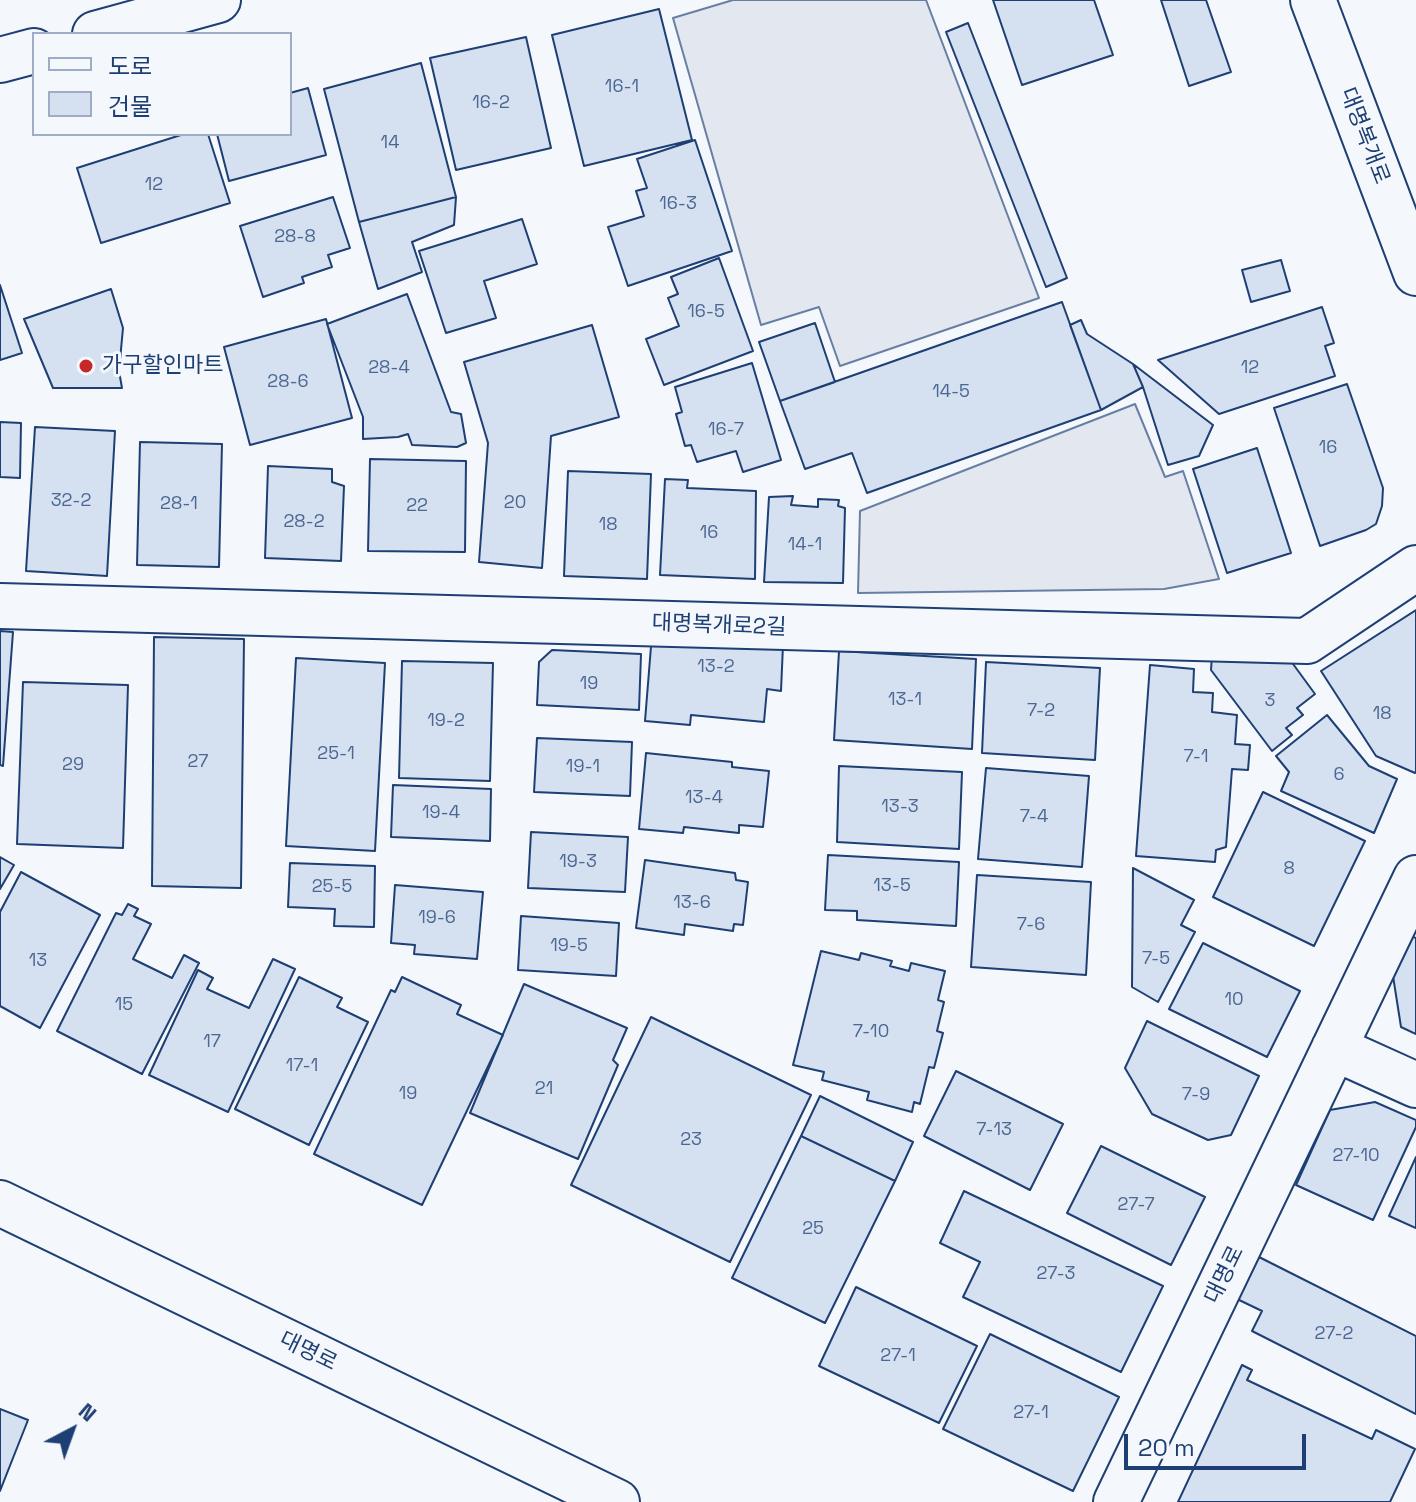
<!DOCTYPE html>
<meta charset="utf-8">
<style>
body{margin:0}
#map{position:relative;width:1416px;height:1502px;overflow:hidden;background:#f4f7fb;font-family:"Space Grotesk","Noto Sans KR",sans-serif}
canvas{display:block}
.legend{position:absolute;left:32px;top:32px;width:260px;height:104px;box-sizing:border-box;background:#f4f7fb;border:2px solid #9eadc5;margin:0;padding:10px 14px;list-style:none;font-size:24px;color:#1d3f73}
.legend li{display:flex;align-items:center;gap:16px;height:40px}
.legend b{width:40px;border:2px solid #9eadc5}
.north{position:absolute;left:32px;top:1390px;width:80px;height:80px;-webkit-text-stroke:6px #f4f7fb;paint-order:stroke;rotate:41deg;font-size:22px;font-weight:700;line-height:32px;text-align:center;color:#1d3f73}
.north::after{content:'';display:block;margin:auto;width:28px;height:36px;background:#1d3f73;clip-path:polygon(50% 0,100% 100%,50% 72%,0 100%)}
.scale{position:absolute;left:1124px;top:1434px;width:182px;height:36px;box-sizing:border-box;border:4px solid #1d3f73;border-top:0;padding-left:10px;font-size:24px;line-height:28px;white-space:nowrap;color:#1d3f73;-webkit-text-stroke:6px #f4f7fb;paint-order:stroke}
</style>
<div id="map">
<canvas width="1416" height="1502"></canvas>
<ul class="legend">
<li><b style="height:10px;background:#f4f7fb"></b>도로</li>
<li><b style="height:22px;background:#d5e0f0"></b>건물</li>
</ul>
<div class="north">N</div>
<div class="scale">20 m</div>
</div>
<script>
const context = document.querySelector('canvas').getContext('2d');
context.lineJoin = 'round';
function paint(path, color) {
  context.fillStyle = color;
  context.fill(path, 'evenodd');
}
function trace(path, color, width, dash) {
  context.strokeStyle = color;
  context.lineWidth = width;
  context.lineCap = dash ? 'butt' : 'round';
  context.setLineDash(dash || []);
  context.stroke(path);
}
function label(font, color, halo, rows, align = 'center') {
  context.font = font + ' "Space Grotesk","Noto Sans KR",sans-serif';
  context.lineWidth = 6;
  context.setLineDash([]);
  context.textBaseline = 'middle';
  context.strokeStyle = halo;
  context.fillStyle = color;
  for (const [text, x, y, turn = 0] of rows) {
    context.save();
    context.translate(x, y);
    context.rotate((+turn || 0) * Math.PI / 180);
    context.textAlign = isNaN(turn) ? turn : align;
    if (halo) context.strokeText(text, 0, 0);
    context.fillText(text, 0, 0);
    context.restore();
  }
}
const parking = new Path2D(`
 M733 0H926L1039 298 840 366 819 307 761 325 673 18Z
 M1135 404 1165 477 1183 471 1219 579 1164 589 858 593 860 511Z`);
paint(parking, '#e3e8f0');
trace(parking, '#687fa3', 2);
const building = new Path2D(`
 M993 0H1094L1113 55 1022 85Z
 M1161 0H1206L1231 72 1189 86Z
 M659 9 692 140 584 166 552 35Z
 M968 23 1067 278 1046 287 946 32Z
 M526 37 551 148 456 170 430 58Z
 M421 63 456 197 359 222 324 89Z
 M308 88 326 155 229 181 217 134H290V93Z
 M184 134H208L230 203 101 243 77 168Z
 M695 140 732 251 628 286 608 227 644 216 636 191 647 188 637 159Z
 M333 197 350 248 328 255 332 267 302 277 304 283 263 297 240 226Z
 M456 197 454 225 412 242 422 272 378 289 359 222Z
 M522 219 537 264 484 281 496 318 446 333 419 251Z
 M719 258 753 351 664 385 646 339 679 326 668 298 678 294 671 277Z
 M1281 260 1290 291 1251 302 1242 270Z
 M0 285 22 353 0 360Z
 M111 289 123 328 119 371 122 388H53L24 319Z
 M407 294 451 412 461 414 466 443 457 447 412 445 408 434 398 437 363 439V417L327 324Z
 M1062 302 1101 410 867 493 852 453 805 469 780 401Z
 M1322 307 1334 343 1325 346 1335 376 1219 414 1158 360Z
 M326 319 352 418 250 445 224 347Z
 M1081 320 1087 334 1133 364 1143 387 1101 410 1070 325Z
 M815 323 835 382 780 401 759 342Z
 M592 325 619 417 551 436 542 568 479 562 488 443 464 362Z
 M752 363 781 460 743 472 736 451 697 462 691 445 685 446 676 414 682 412 675 387Z
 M1133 364 1213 425 1199 456 1168 465 1143 387Z
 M1347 384 1383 488 1382 506 1376 524 1366 530 1320 546 1274 408Z
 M0 422 21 423 20 478 0 477Z
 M35 427 115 431 107 576 26 571Z
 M140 442 222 444 219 567 137 565Z
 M1257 448 1291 553 1227 573 1193 469Z
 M370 459 466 461 465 552 368 551Z
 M268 466 332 469V482L344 486 341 561 265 558Z
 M568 471 651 474 647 579 564 576Z
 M665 479 688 480 687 488 756 491 755 579 660 575Z
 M793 496 791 505 818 507V499L839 500 838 506 845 508 843 583 764 582 769 497Z
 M1416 610V771L1415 773 1376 756 1321 671Z
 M0 631 13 632 3 766 0 765Z
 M652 634 783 645 781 691 767 689 764 722 691 715 690 725 645 721Z
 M154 637 244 639 241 888 152 886Z
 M552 650 641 654 639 710 537 705 539 662Z
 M839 651 976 659 972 749 834 740Z
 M1285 653 1315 694 1297 708 1303 715 1286 728 1292 735 1272 751 1211 670 1212 655Z
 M296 658 385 663 375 851 286 846Z
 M402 661 493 663 490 781 399 778Z
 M986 662 1100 668 1095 760 982 753Z
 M1150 665 1194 669 1193 692 1213 693 1212 712 1237 715 1235 744 1250 745 1248 770 1232 769 1226 847 1216 850 1215 862 1136 856Z
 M23 682 128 685 123 848 17 844Z
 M1327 715 1369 766 1397 779 1374 833 1281 791 1289 772 1276 756Z
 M537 738 632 742 630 796 534 792Z
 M646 753 732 762V767L769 771 763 827 739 825V833L684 827 683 833 639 829Z
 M839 766 962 772 959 849 837 842Z
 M986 768 1089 776 1082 867 978 859Z
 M393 785 491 789 490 841 391 837Z
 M1263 792 1365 841 1314 946 1213 897Z
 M531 832 628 837 625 892 528 888Z
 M828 855 959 862 956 926 857 920V911L825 910Z
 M0 857 14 865 0 889Z
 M645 860 735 873 736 880 748 882 743 925 734 924 733 931 685 924 684 935 636 928Z
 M290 863 375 866 374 927 334 926 335 909 288 907Z
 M1133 868 1194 900 1181 925 1195 932 1158 1002 1132 987Z
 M21 872 100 915 40 1028 0 1006V912Z
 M977 875 1091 882 1086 975 971 967Z
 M395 885 483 892 477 959 414 954 415 945 391 943Z
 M128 904 138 909 134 916 151 924 133 959 172 978 184 955 199 963 142 1074 57 1031 116 913 122 915Z
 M521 916 619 923 616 976 518 970Z
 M1411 936 1416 938V1034L1401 1027 1393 976Z
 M1203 943 1300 991 1267 1057 1169 1009Z
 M821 951 859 960 861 953 892 961 890 966 909 971 911 963 945 971 938 1000 944 1002 937 1031 943 1033 934 1068 929 1067 920 1104 914 1102 912 1112 867 1100 869 1092 822 1080 824 1072 793 1065Z
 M273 959 295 969 228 1112 149 1075 198 970 213 978 207 989 249 1008Z
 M299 977 342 998 337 1007 368 1022 309 1145 235 1109Z
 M402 977 461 1005 457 1014 503 1035 422 1205 314 1154 391 990 395 992Z
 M524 984 627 1028 613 1060 618 1065 578 1159 470 1113Z
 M651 1017 811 1095 730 1262 571 1185Z
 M1147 1021 1259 1076 1231 1135 1208 1140 1152 1114 1125 1068Z
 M956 1071 1063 1124 1030 1190 924 1136Z
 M820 1096 913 1142 895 1181 801 1136Z
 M1375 1102 1416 1120V1127L1373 1220 1296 1185 1330 1110Z
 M801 1136 895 1181 825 1323 732 1278Z
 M1101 1146 1205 1197 1171 1265 1067 1213Z
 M1416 1157V1228L1389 1216Z
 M964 1191 1163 1286 1121 1372 963 1297 980 1262 940 1243Z
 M1259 1257 1416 1336V1414L1252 1331 1262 1311 1237 1299Z
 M856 1287 977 1346 939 1423 819 1366Z
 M990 1334 1119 1397 1073 1491 943 1429Z
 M1242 1365 1252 1370 1247 1380 1372 1439 1376 1430 1415 1449 1390 1502H1178Z
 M0 1409 28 1420 0 1491Z`);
paint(building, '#d5e0f0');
trace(building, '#1d3f73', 2);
const street = new Path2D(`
 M0 606 1307 641 1416 568
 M1334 1048 1416 1085
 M1116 1502 1416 878`);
const secondary = new Path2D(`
 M1313 0 1416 273
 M0 1203 617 1502`);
const primary = new Path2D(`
 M95 34 218 0
 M0 60 34 51`);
trace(street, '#1d3f73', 48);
trace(secondary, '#1d3f73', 48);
trace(primary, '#1d3f73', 48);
trace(street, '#f4f7fb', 44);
trace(secondary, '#f4f7fb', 44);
trace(primary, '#f4f7fb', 44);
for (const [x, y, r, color] of [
 [86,366,8,"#c62828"]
]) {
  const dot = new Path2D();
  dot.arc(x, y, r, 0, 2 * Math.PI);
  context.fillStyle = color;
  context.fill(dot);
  trace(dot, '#f4f7fb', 3);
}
label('18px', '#4b6792', null, [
 ["16-1",622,87],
 ["16-2",491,103],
 ["14",390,143],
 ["12",154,185],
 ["16-3",678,204],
 ["28-8",295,237],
 ["16-5",706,312],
 ["28-4",389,368],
 ["12",1250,368],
 ["28-6",288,382],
 ["14-5",951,392],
 ["16-7",726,430],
 ["16",1328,448],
 ["32-2",71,501],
 ["20",515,503],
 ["28-1",179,504],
 ["22",417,506],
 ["28-2",304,522],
 ["18",608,525],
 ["16",709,533],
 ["14-1",805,545],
 ["13-2",716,667],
 ["19",589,684],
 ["13-1",905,700],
 ["3",1270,701],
 ["7-2",1041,711],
 ["18",1382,714],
 ["19-2",446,721],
 ["25-1",336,754],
 ["7-1",1196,757],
 ["27",198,762],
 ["29",73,765],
 ["19-1",583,767],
 ["6",1339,775],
 ["13-4",704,798],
 ["13-3",900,807],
 ["19-4",441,813],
 ["7-4",1034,817],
 ["19-3",578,862],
 ["8",1289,869],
 ["13-5",892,886],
 ["25-5",332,887],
 ["13-6",692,903],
 ["19-6",437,918],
 ["7-6",1031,925],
 ["19-5",569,946],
 ["7-5",1156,959],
 ["13",38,961],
 ["10",1234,1000],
 ["15",124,1005],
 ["7-10",871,1032],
 ["17",212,1042],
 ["17-1",302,1066],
 ["21",544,1089],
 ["19",408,1094],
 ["7-9",1196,1095],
 ["7-13",994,1130],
 ["23",691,1140],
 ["27-10",1356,1156],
 ["27-7",1136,1205],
 ["25",813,1229],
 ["27-3",1056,1274],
 ["27-2",1334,1334],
 ["27-1",898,1356],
 ["27-1",1031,1413]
]);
label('22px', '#1d3f73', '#f4f7fb', [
 ["대명복개로",1364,136,69],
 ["대명복개로2길",719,626,2],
 ["대명로",1225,1275,-64],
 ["대명로",308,1352,26]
]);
label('22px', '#1d3f73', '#f4f7fb', [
 ["가구할인마트",102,366]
], 'left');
</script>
